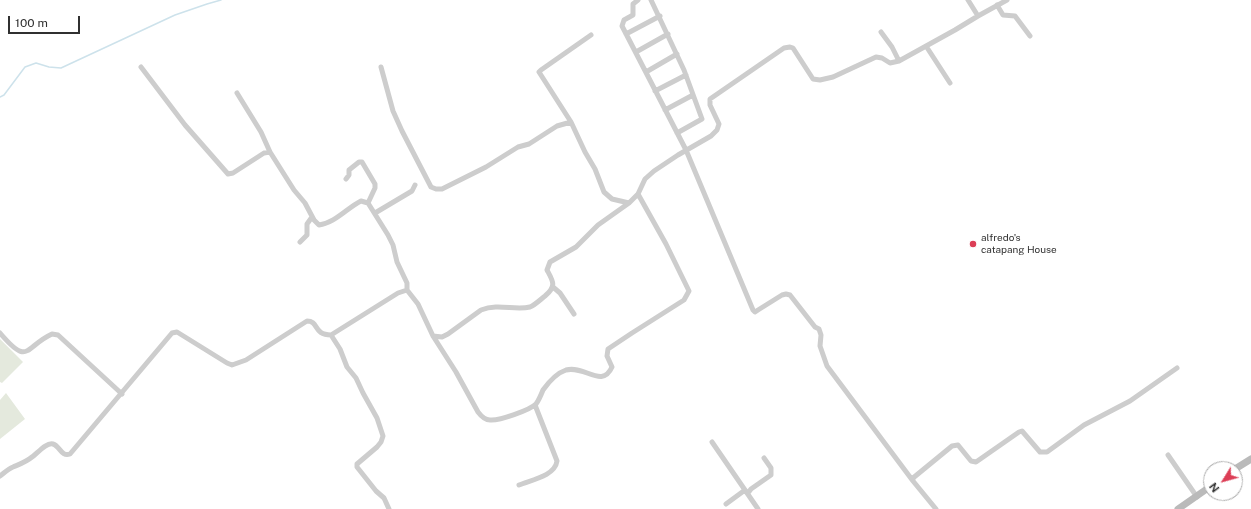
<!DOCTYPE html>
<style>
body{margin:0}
#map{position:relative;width:1251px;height:509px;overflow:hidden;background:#fff;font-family:"Public Sans",sans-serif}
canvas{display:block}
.north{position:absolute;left:1203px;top:461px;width:40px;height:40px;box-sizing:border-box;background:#fff;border:1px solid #acacac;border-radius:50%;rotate:233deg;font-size:11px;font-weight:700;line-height:16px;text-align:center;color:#303030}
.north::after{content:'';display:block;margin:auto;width:14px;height:18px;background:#dc3e56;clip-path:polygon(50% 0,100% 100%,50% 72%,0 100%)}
.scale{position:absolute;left:8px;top:16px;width:72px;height:18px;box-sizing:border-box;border:2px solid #303030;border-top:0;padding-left:5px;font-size:12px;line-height:14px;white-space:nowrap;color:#303030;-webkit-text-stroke:3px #fff;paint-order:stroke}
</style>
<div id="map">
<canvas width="1251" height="509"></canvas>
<div class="north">N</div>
<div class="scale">100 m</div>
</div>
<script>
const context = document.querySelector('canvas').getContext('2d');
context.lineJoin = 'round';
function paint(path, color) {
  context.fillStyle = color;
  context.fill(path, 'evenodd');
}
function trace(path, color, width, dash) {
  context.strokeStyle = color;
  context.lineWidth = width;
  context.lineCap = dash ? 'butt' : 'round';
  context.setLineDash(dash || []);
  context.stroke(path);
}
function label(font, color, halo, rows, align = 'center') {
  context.font = font + ' "Public Sans",sans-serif';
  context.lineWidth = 4;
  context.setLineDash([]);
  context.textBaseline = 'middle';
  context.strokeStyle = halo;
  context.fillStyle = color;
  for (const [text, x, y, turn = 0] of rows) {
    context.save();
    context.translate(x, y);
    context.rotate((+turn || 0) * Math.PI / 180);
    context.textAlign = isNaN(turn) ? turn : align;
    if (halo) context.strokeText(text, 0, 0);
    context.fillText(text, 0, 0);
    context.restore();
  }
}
paint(new Path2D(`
 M0 339 23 362 2 383 0 382Z
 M6 393 25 419 0 439V400Z`), '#e4e9dd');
trace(new Path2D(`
 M0 97 4 95 25 67 36 63 49 67 61 68 175 15 207 4 221 0`), '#cde2eb', 1.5);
trace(new Path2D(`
 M638 0 633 4V15L624 20 622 26 686 150 753 310 755 312 758 310 782 295 786 294 790 295 815 327 819 329 821 335 820 346 827 366 913 481
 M651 0 684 70 702 119 677 133
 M968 0 978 16
 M997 5 1003 15 1015 16 1030 36
 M881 32 892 47 899 61
 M626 34 660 16
 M591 35 541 70 539 72 571 122 585 152 595 169 604 192 612 199 629 203
 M926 46 950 83
 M636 52 668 34
 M141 67 185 125 228 174 233 173 264 153 270 152 294 190 305 203 314 220 319 225C335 223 347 208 361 201L368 203 388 235 393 245 397 262 407 283V290
 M381 67 393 111 402 131 431 187 436 189H442L486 167 518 147 529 144 557 126 571 122
 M646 72 677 54
 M655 91 686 75
 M237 93 261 132 270 152
 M665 110 693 95
 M346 179 349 175V170L359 162H362L375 184V188L368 203
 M375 213 412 191 415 185
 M300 242 307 235V224L312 217
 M553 287 560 293 574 314
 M0 333C29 367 24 347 52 334L58 335 122 394
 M331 335 340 349 347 367 356 378 363 393 377 418 383 436 381 442 377 447 357 464V467L376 491 384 498 389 509
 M433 336 442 337 448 334 481 310C499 303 515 311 530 307 535 305 541 299 545 296 557 286 553 281 547 270L550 262 576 247 598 225 629 203 638 194 645 179 654 171 678 155 711 136 717 130 719 124 710 105V99L784 48 790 47 793 48 813 79 820 80 833 77 876 57 882 58 890 63 899 61 955 30 978 16 1007 0
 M712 442 758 509
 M1168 455 1197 497
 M0 476C4 473 8 469 13 467 20 464 26 462 32 457 37 454 46 442 53 444 60 446 61 457 70 454L172 333 177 332 227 363 232 365 246 360 307 321C319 321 313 335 331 335L398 293 407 290 418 304 433 336 456 372 478 412C481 416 485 420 490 420 499 421 530 410 536 404 539 400 541 395 543 390 548 383 557 373 566 370 585 365 602 389 612 367L607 356 608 349 632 333 684 300 689 291 666 244 638 194
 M519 485C531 480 555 476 557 461L535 405
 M748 493 751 489 771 475V468L764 458
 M726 504 745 490
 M936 509 913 481V478L952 446 958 445 971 461 976 462 1019 432 1022 431 1040 452H1047L1084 425 1130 401 1177 368`), '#cdcdcd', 5);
trace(new Path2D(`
 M1235 469 1251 459
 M1178 509 1211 486`), '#bababa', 7);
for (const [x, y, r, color] of [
 [973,244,4,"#dc3e56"]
]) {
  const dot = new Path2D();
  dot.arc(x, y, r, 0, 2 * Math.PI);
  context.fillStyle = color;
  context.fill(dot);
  trace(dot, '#fff', 1.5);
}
label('10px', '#303030', '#fff', [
 ["alfredo's",981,238],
 ["catapang House",981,250]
], 'left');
</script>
